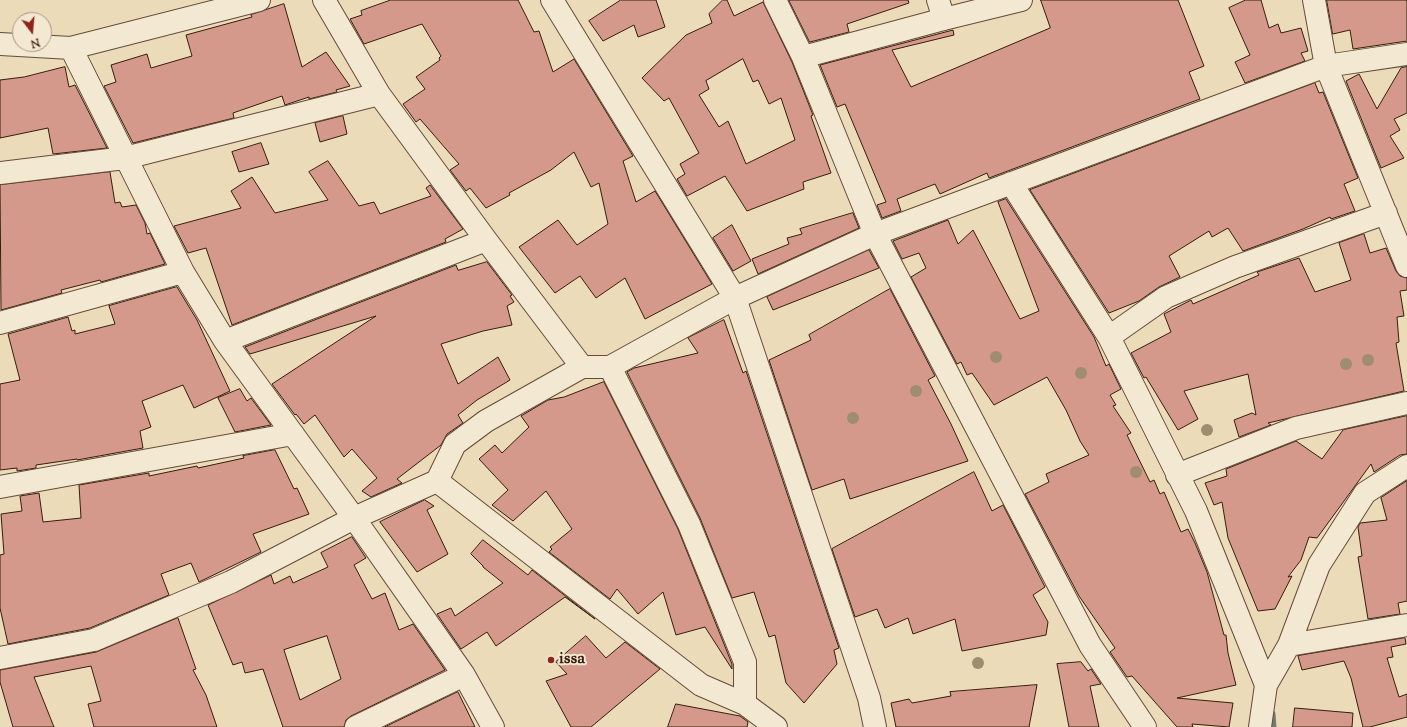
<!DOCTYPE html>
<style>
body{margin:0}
#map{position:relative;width:1407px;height:727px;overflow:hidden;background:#ecdbb9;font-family:"Sorts Mill Goudy",serif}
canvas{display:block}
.north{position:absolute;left:12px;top:12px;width:40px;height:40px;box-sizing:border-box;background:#f3e8d2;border:1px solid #a89684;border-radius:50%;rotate:164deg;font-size:11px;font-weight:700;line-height:16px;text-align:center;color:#371c0e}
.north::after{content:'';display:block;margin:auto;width:14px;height:18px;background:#8f2418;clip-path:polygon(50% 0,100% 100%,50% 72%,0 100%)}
</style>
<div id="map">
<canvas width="1407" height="727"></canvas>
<div class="north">N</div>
</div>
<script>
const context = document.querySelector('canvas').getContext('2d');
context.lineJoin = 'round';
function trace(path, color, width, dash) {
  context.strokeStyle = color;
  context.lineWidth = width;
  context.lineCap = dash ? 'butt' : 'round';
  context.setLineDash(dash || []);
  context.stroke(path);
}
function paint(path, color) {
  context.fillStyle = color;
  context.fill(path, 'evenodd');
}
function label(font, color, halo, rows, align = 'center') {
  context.font = font + ' "Sorts Mill Goudy",serif';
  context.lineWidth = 4;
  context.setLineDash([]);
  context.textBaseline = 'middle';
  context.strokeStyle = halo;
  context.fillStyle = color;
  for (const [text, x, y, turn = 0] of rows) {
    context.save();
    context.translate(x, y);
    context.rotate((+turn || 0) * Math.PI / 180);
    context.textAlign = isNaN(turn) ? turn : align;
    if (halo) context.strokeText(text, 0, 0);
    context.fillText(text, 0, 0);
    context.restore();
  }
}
trace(new Path2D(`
 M1272 714 1273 727`), '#757a76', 7);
const building = new Path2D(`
 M391 0H518L534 32 539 31 553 72 574 59 633 156 623 161 636 202 655 191 712 284 645 319 625 278 596 298 580 276 555 293 519 247 558 220 577 245 608 224 599 183 591 187 574 152 551 170 509 193 510 195 486 208 470 188 466 191 450 170 459 164 420 119 416 122 403 104 425 89 416 77 440 60 439 58 441 56 422 24 364 44 350 19 362 15 361 11Z
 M621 0H656L665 27 638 37 634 25 603 41 589 21Z
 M723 0H727L734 16 763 2 792 62 813 115 811 116 831 173 803 182 804 189 747 211 725 176 687 196 677 179 685 174 680 164 699 153 669 98 664 101 642 78 686 35 712 23 709 14ZM743 59 753 82 758 80 769 104 781 98 795 140 746 164 728 121 719 127 699 95 709 89 706 81Z
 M789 0H908L909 3 847 24 849 32 810 42Z
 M1041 0H1178L1204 66 1189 72 1200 99 989 178 987 173 940 194 935 184 897 199 901 211 882 218 877 205 886 202 845 104 837 107 820 65 953 30 954 35 892 50 911 87 1050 28Z
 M1246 0H1261L1269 28 1278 24 1281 33 1301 28 1308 51 1301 53 1305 61 1245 83 1235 62 1250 55 1229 8Z
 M1327 0H1407V41L1353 49 1350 30 1333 34Z
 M284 4 302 67 326 52 350 86 336 90 337 92 309 99V97L285 105 282 96 233 113 234 118 133 143 104 86 116 82 111 65 147 54 151 68 192 56 186 35 252 17 251 15Z
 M65 67 69 87 75 85 107 148 53 154 48 128 0 138V80L24 77Z
 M1407 67V113L1394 119 1400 130 1390 136 1404 158 1381 168 1346 81 1359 74 1377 109 1401 68Z
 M1315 83 1319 93 1323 92 1358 178 1344 184 1355 211 1331 219 1330 217 1303 229 1243 251 1228 228 1212 237 1209 231 1169 256 1180 277 1159 287 1139 301 1109 313 1030 190Z
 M343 116 347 134 320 142 315 123Z
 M261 143 269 164 239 172 232 152Z
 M328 161 359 206 374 202 380 214 431 196 426 188 430 185 463 229 445 239 446 242 232 325 206 248 188 253 174 226 241 208 231 191 252 177 275 213 328 200 309 172Z
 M110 172 115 203 120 202 122 207 136 205 145 223 147 234 150 233 165 264 101 282 100 280 61 290 62 293 1 310 0 185Z
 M1006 199 1094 337 1106 366 1109 364 1121 389 1110 395 1116 405 1113 406 1131 433 1127 435 1150 482 1154 480 1160 494 1164 492 1181 532 1188 529 1195 543 1207 572 1224 635H1226L1228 653 1236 685 1177 698 1233 703 1229 727 1192 724 1193 727H1177L1132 676 1127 677 1110 652 1115 648 1079 596 1025 494 1049 482 1046 474 1089 455 1080 441 1066 410 1047 377 994 405 972 373 967 375 961 362 957 364 911 277 926 268 919 253 902 259 893 241 948 220 958 244 973 230 1020 319 1039 311 998 202Z
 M853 213 859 228 758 274 752 259 789 244 787 238 802 234 800 229Z
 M732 225 751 261 733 271 713 238Z
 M1364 234 1370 253 1386 248 1396 271 1400 276 1407 278V290L1400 291 1404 316 1397 317 1399 342 1396 343 1404 391 1268 423 1271 425 1239 437 1234 420 1252 413 1256 415 1248 374 1184 391 1198 419 1178 430 1146 377 1144 378 1131 353 1171 332 1164 314 1191 300 1193 304 1259 275 1257 272 1299 258 1315 292 1351 280 1339 243Z
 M869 250 879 268 773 310 767 297Z
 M487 262 512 295 510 296 514 302 507 306 512 325 483 331 441 344 458 384 498 357 510 380 477 400 458 415 463 423 447 434 441 445 397 479 402 483 371 497 362 491 377 478 352 449 344 457 315 415 304 424 296 414 295 415 272 384 376 316 250 354 245 347 456 265 458 270Z
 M177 287 197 320 230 391 194 408 183 385 142 401 151 427 140 431 143 448 77 460V459L36 465V468L17 471V468L0 470V384L20 380 8 334 68 317 72 331 75 330V334L115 324 109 306Z
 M890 289 935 376 928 380 951 424 968 461 850 499 844 479 812 490 769 360 811 340 809 335Z
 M724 320 743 373 746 371 839 648 834 650 837 664 804 703 786 683 775 635 769 637 754 592 732 598 700 518 627 372 634 368 698 353 688 338Z
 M604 382 678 529 732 664V669L705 627 676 635 663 592 638 614 617 589 610 599 549 552 552 549 550 547 572 529 546 491 513 521 492 505 508 490 479 459 495 445 502 453 529 427 521 416 548 400 564 397Z
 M240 389 247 401 251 398 271 425 235 432 218 398Z
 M1407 416V454L1400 455 1374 472 1371 464 1317 538 1309 537 1301 560 1288 577 1292 576 1275 609 1258 611 1228 538 1222 502 1214 505 1205 483 1227 476 1226 469 1296 441 1322 459 1343 430Z
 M275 450 294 489 297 488 309 514 253 534 261 552 199 582 191 563 161 574 169 595 90 628 8 644 0 608V555L4 554 1 514 22 511 20 496 39 493 43 522 81 518 79 485 149 473V476L197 466 198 468 244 458 243 456Z
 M974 472 992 511 1003 505 1045 587 1033 595 1048 622 1046 635 962 651 955 619 913 634 908 618 885 628 877 609 855 617 832 549Z
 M1407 481V601L1398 603 1400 614 1368 619 1358 557 1362 556 1358 527 1360 523 1387 520 1381 498Z
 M425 500 434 506 427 510 448 554 417 572 380 522Z
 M352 537 366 558 354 565 372 599 385 593 399 630 413 624 445 670 351 716 346 720 344 727H283L263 669 245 673 242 662 233 665 208 605 271 575 274 584 290 576 293 583 328 567 321 553ZM327 636 341 679 300 700 284 650Z
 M483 540 528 575 532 570 595 619 565 597 496 646 487 632 461 649 437 614 451 608 455 616 503 583 483 567V566L471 554Z
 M178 618 196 669 193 670 206 695 217 727H94L88 704 101 701 91 666 34 677 54 727H13L0 682V670L96 652Z
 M586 636 606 658 625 642 660 669 591 727H571L546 681 567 674 556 662Z
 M1405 638 1406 644 1391 647 1393 657 1387 658 1399 697 1407 694V717L1370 727H1363L1351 678 1344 661 1302 670 1298 656Z
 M1081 662 1088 671 1091 669 1101 684 1090 686 1099 727H1069L1057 664Z
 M1037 685 1029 727H896L891 703 909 699 912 703 951 696 950 692Z
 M458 692 475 727H385Z
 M676 704 740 716 748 722 747 727H668Z
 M1295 708 1353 713 1352 727H1293Z`);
paint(building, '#d4998a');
trace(building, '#371c0e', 1);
const minor = new Path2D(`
 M324 0 379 94 486 240 582 367
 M552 0 735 298 869 698 875 727
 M775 0 803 57 875 234 1090 645 1145 727
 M938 0 944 19
 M1314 0 1326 66 1407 266
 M0 44 71 48 259 0
 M71 48 183 272 225 341 354 518 464 675 493 727
 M803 57 944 19 1021 0
 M0 173 125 158 379 94
 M1011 183 1109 337 1196 511 1266 685
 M0 323 183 272
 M1109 337 1166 297 1235 267 1386 213
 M225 341 486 240
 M610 367 689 524 745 662V704L776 727
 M1177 475 1296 428 1407 403
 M437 481 701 685 745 704
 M0 487 293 434
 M1289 645 1407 625
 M0 658 94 640 231 582 354 518 437 481 455 444 486 421 582 367H610L735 298 875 234 1326 66 1407 54
 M356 727 464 675
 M1260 727 1266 685 1289 645 1319 565 1365 493 1407 466`);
trace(minor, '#644c39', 24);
trace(minor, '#f3e8d2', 22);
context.fillStyle = '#9f8d6f';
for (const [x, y] of [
 [996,357],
 [1368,360],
 [1346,364],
 [1081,373],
 [916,391],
 [853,418],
 [1207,430],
 [1136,472],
 [978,663]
]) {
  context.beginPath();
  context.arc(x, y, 6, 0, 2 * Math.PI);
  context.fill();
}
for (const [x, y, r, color] of [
 [551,660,4,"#8f2418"]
]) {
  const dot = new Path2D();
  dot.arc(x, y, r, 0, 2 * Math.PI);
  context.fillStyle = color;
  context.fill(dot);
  trace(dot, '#f3e8d2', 1.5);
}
label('bold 17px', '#371c0e', '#f3e8d2', [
 ["issa",559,660]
], 'left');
</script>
